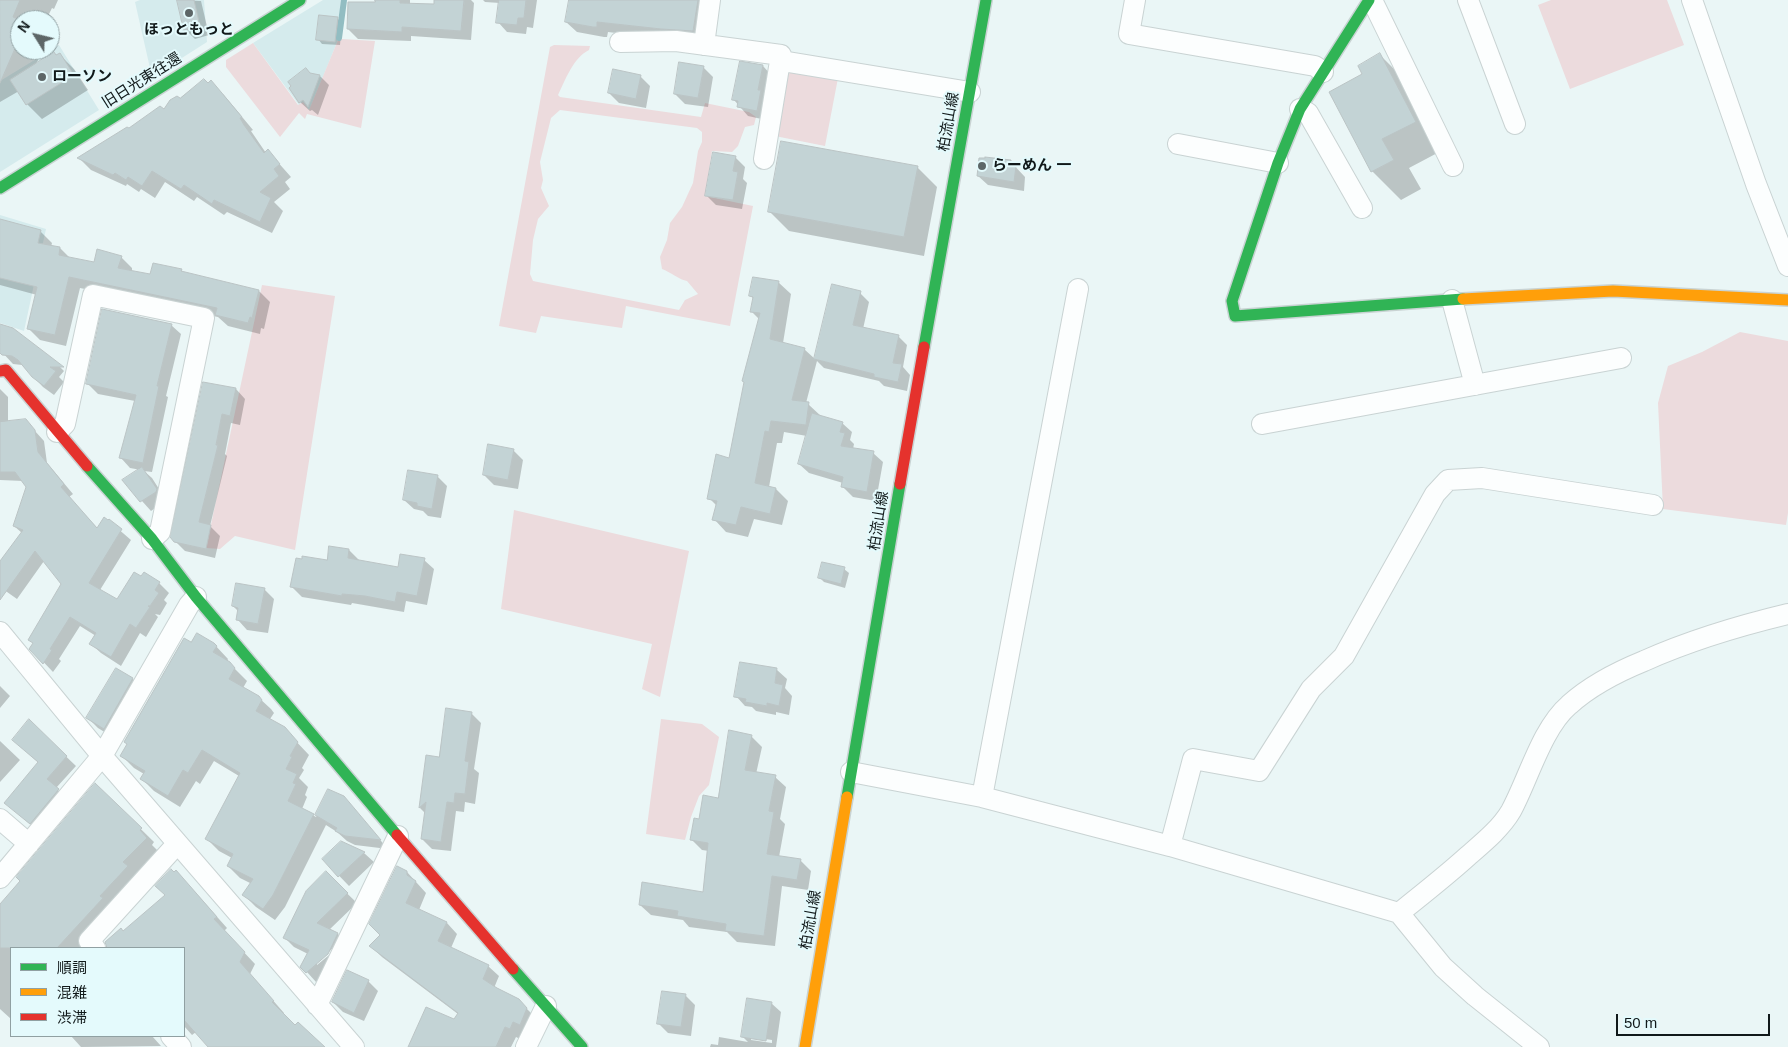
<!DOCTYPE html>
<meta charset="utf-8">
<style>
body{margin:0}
#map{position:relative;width:1788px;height:1047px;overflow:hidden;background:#eaf6f6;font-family:Arial,"Noto Sans JP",sans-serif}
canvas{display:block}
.legend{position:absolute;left:10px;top:947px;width:175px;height:90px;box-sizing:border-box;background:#e4fafc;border:1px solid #90a0a2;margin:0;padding:6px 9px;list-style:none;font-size:15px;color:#11191a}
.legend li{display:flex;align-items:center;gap:10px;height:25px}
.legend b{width:25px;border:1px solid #90a0a2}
.north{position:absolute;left:10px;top:10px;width:50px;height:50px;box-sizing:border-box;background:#e4fafc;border:1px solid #90a0a2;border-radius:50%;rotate:306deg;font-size:14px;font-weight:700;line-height:20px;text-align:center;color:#11191a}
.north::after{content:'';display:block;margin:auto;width:18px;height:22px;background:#5d6667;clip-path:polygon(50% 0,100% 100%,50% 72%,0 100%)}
.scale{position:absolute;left:1616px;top:1014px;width:154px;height:22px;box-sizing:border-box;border:2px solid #11191a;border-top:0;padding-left:6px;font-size:15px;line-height:18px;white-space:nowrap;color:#11191a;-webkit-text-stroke:4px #e4fafc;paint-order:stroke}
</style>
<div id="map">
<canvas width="1788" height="1047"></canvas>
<ul class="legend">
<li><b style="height:6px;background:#30b455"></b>順調</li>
<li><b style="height:6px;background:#ff9f0a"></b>混雑</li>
<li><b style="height:6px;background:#e5322d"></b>渋滞</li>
</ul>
<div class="north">N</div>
<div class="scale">50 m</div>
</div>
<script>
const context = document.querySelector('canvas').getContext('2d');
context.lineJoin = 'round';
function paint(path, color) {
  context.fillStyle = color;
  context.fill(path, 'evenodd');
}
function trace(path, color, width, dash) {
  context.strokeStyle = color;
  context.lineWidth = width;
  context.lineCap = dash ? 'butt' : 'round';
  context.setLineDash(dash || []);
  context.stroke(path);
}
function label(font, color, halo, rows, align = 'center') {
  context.font = font + ' Arial,"Noto Sans JP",sans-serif';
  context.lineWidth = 4;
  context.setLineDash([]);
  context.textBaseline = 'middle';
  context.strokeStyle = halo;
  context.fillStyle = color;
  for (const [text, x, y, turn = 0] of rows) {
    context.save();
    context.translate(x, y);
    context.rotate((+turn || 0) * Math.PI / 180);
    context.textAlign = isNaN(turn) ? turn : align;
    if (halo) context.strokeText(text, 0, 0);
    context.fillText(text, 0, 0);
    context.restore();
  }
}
paint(new Path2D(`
 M140 0H204L207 42 152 77 135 2Z
 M323 0H341L338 40 309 111 299 105 253 43Z
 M59 45 99 110 0 172V81Z
 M0 215 46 229 24 331 0 323Z`), '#d5ebed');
paint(new Path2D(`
 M1551 0H1667L1684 45 1570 89 1538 5Z
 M342 39 375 41 361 128 307 114 305 119 299 113 280 137 226 67V60L253 43 298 105 303 102 309 110 338 40Z
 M554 45 590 46 589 50C573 58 566 79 558 95L560 97 701 117 705 103 749 112 756 117 754 125 745 127 738 146 732 152 712 151 705 196 753 206 730 326 626 306 622 328 541 316 536 333 499 326 550 47ZM560 110 697 128 702 132V142L698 151 693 183 682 207 670 223 667 240 660 257 662 269C670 272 680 280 687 281L698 294 685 300 679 310 533 281 530 274 533 240 538 219 549 206 541 188 543 180 540 162 551 118Z
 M794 70 838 78 825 146 775 136 785 76Z
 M262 285 335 296 295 550 235 536 220 549 206 548Z
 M1740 332 1788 341V513L1786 525 1663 509 1658 403 1668 366 1702 352Z
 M514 510 689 551 660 697 642 689 652 644 501 609Z
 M661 719 702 724 719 737 709 785 699 796 691 817 685 840 646 834Z`), '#ecdbdd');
paint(new Path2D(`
 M0 0H58L54 9 52 8 46 20H20V50H43L36 64 60 55 74 69 88 90 42 119 27 104 19 91 0 102Z
 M179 0 201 1 209 35 195 39 185 29Z
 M377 0H410V4L435 5 436 0H471L474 3 471 40 411 36V41L358 39 348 29 377 4Z
 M483 0H537L533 28 527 27 526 34 507 32 498 22 500 3 485 2Z
 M570 0H714L704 41 672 40 608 32 607 37H604L577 32 566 22Z
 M337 18 342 23 340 45 322 44 318 39Z
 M1380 55 1408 83 1443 150 1409 168 1421 189 1401 200 1372 171 1331 93 1364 75Z
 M763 66 772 76 766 120 748 116 734 100Z
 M703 67 713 77 708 107 685 104 675 94Z
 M311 75 320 76 329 85 318 115 312 110 310 111 300 102Z
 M640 76 650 86 646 108 619 103 609 93Z
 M223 94 253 130 251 131 266 153 268 151 291 177 285 182 290 189 274 202 283 211 272 233 227 212 224 215 197 197 194 201 165 182 155 198 141 189 139 192 127 184 126 186 91 170 79 158 165 110 180 100Z
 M735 157 745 167 743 179 747 183 742 209 716 205 706 195Z
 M1011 162 1025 177 1024 191 988 185 978 176Z
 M917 167 937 187 924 256 789 231 770 212Z
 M0 221 40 231 52 243 51 247 60 248 70 258 95 263 121 257 132 268V272L151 276 181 270 184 273 259 291 270 302 264 329 261 328 260 334 228 326 218 317 80 288 66 346 40 340 29 329 37 295 0 285Z
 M778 282 791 294 783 343 804 349 815 359 832 286 860 293 869 302 863 329 898 336 907 345 903 367 910 375 907 391 884 386 879 381 824 368 817 361 806 403 808 404 822 417 842 423 852 432 850 440 854 444 853 449 873 453 883 462 876 501 853 497 843 487V483L809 473 799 464 807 436 784 432 782 443H777L769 487 776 489 788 501 782 525 754 519 748 537 726 532 714 519 717 506 709 498 730 459 759 319 752 312 754 299 751 296Z
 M0 325 54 361 64 371 59 377 64 382 54 395 43 387 22 365 13 364 0 350Z
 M171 325 181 334 166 396 168 397 152 472 144 471 152 478 166 500 151 511 124 481 141 470 130 468 121 458 135 401 98 394 88 384Z
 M204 383 236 389 245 399 240 425 231 423 225 454 227 456 210 526 220 536 215 558 185 551 175 541Z
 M0 389 8 397V421L25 420 44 441 47 463 73 494 69 497 98 529 109 521 131 540 100 590 117 600 159 583 169 593 164 600 167 603 160 615 155 614 158 617 146 637 140 633 121 666 101 653 91 644 96 636 80 626 59 659 61 661 53 672 31 649 34 644 29 639 62 584 44 561 17 599 0 587V563L22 533 14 526 28 487 23 481 0 480Z
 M513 450 523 460 518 489 494 485 484 475Z
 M437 476 447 486 441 518 428 516 423 511 414 509 404 500Z
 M349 550 359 560 358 562 399 569 424 560 434 569 427 605 406 601 404 612 352 603 351 605 302 597 292 587 328 562Z
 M844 569 849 573 845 588 824 582 820 578Z
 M264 589 274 599 268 633 247 630 238 620 239 612 233 606Z
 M191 644H214L228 659 227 661 247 681 243 688 258 697 271 709 274 713 270 719 292 737 309 755 302 768 304 770 299 778 308 787 305 795 307 797 302 809 316 817 329 790 349 804 388 849 355 845 347 841 337 832 326 825 285 907 275 920 256 907 244 895 252 884 240 878 228 866 232 858 219 851 207 839 239 776 214 761 200 784 196 781 180 807 154 791 142 779 144 774 134 768 122 756Z
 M741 663 777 670 787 679 785 688 792 696 789 715 776 712V715L756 711 752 707 745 706 736 696Z
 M117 670 133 679 142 689 114 738 98 728 88 718Z
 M0 686 10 696 0 708Z
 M471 713 481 723 474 769 479 773 475 804 465 802 464 812 456 811 451 851 432 849 422 839 426 814 420 808 427 756 440 758Z
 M29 721 76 766 56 788 68 800 40 833 6 803 39 763 13 740Z
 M751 736 762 747 756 774 775 777 786 787 780 819 785 824 779 857 800 860 811 871 808 890 782 886 775 946 737 942 727 932 689 927 683 920 651 915 640 905 704 893 709 851 702 850 691 839 700 820 719 799Z
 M0 741 20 760 0 782Z
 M95 784 154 842 152 845 160 853 83 948H11V1019L0 1009V906L22 881Z
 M341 842 364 853 374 862 349 886 323 859Z
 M407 872 426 893 419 910 447 923 457 934 451 948 488 966 499 976 494 988 518 1000 538 1020 520 1039 516 1037 511 1047H409L454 1021 458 1014 382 957 371 946 381 935Z
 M326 873 357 903 329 930 338 934 347 944 338 963 316 982 307 972 308 954 294 947 285 938ZM332 949 334 951 317 965V962Z
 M187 883 227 928 224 931 255 964 250 974 284 1013 282 1014 295 1027 323 1047H210L196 1032 192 1035 184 1026V948H107L106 943 124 932Z
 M368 981 378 991 364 1021 343 1012 333 1002Z
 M685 995 695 1005 691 1036 668 1033 659 1024Z
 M771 1003 781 1012 776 1047H710L711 1044 718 1045 719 1037 748 1042 742 1036ZM751 1037 772 1040V1043L751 1040Z
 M71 1036H152L161 1046 81 1047Z`), '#0003');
trace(new Path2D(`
 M339 38 344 0`), '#92bdc2', 6);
const building = new Path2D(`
 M0 0H20L13 17 20 20V37L0 83Z
 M177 0H194L200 26 184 30Z
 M375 0H400V3L434 4V0H464L461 31 402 27V32L347 29 348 2H375Z
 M499 0H526L524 18H518L517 25 496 23Z
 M569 0H698L693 31 661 29 597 22V27H593L565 22Z
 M319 15 338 17 335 42 316 40Z
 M54 52 56 55 60 53 74 75 26 105 10 80Z
 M1380 53 1416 122 1382 139 1394 160 1371 172 1329 92 1362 74 1358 66Z
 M740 61 763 65 758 90H761L757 111 737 107 738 101 732 100Z
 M679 62 704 66 698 98 674 94Z
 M306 68 310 73 320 75 308 107 303 100 299 103 289 88 291 86 288 82Z
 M613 69 641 75 636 99 608 93Z
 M204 79 208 83 211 80 242 117 240 118 244 125 264 153 268 149 280 164 274 169 279 176 260 192 271 198 260 222 214 200 212 204 184 185 181 189 152 171 142 186 128 177 126 180 115 173 113 175 77 158 127 127 129 128 160 106 164 109 170 100 177 96 180 98Z
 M781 141 918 166 904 237 768 212Z
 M713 152 736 156 733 171 738 172 733 200 705 196Z
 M985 157 1011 160V165L1016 166 1014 182 977 176 979 158H985Z
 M0 219 41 230 38 243 60 247 59 255 94 262 97 249 122 256 118 268 150 274 153 263 182 269 181 271 259 290 252 318 250 317 248 323 215 315 217 308 69 277 55 335 27 329 37 287 0 278Z
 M753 277 779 281 770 339 805 348 792 400 809 402 806 425 771 421 769 432 765 431 755 483 776 488 770 514 741 507 736 525 712 520 717 501 707 499 716 454 729 458 744 382 742 381 760 313 750 312 753 297 749 296Z
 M832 284 861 291 853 325 899 335 893 363 902 364 898 382 874 377V374L814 359Z
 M102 309 172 324 157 386H159L143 463 119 458 136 395 86 384Z
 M0 324 13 328 64 367H50L56 371 44 386 32 377 18 360 12 356 2 355 0 353Z
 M203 382 236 388 230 416 222 414 216 445H218L199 522 211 525 206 549 174 542 170 537Z
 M812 413 843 422 840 432 845 433 841 446 874 451 867 492 841 487 843 477 798 464Z
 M26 419 35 430 38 452 64 484 61 487 97 528 104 517 108 520 109 519 122 529 89 583 117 599 134 572 141 576 144 572 160 582 155 590 159 593 150 606H148L150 607 136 628 130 624 111 657 89 644 96 633 70 617 50 649 52 650 43 664 29 649 33 643 28 640 61 584 35 551 0 600V561L23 530 13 526 26 487 15 472H0V422Z
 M488 444 514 449 508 480 483 475Z
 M142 467 157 489 156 492 140 502 122 480Z
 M408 470 438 475 432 509 417 506V503L403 500Z
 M329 546 349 549 348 558 398 567 400 554 425 558 417 596 397 592 395 602 365 596 342 594V596L290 587 296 558 302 559V556L327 560Z
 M822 562 845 567 841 584 818 578Z
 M236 583 265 588 258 624 236 620 238 608 232 606Z
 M197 633 214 643 217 646 213 652 230 662 235 668 229 679 259 696 262 700 256 711 285 727 298 742 290 756 292 757 286 769 297 774 293 783 296 784 288 801 314 814 273 895 263 909 242 895 253 879 227 866 233 854 205 839 240 773 202 750 188 773 183 770 168 796 140 779 145 771 120 756 127 744 124 742 184 638 191 642Z
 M740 662 777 668 775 683 783 685 779 706 767 703V706L745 702 746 699 734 697Z
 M116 668 133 678 104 729 86 718Z
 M446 708 472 712 465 761 469 762 465 794 455 793 454 803 447 802 441 842 421 839 426 802 419 808 426 755 439 757Z
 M29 719 67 756 47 779 59 789 30 824 4 803 38 762 12 740Z
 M729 730 752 735 745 770 776 775 769 811 774 812 767 854 801 859 797 880 772 876 764 936 725 931 726 924 677 916 678 911 639 905 642 882 703 892 708 843 690 840 694 818 699 819 703 795 718 798Z
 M95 783 142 828 140 830 147 838 123 862 128 866 100 896 103 898 57 948H0V904L20 881 16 877Z
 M328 789 344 796 381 840 345 836 335 831 337 828 315 815Z
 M341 841 365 852 338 877 322 859Z
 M397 866 407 871V875L416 881 406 903 447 922 438 941 489 965 483 979 497 988 519 999 527 1008 520 1025 513 1022 510 1029 505 1027 496 1047H408L426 1007 454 1019 458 1013 369 946 380 935 369 924Z
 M171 869 174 872 176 870 217 917 214 919 245 952 240 962 274 1001 272 1002 295 1025 298 1022 325 1047H208L184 1020V948H107L105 942 121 928 123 931 165 895 155 886Z
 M326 871 348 893 317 923 338 933 328 954 306 973 300 967 309 950 283 938 306 891Z
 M347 970 369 980 354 1013 332 1002Z
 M662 991 686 994 681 1027 657 1024Z
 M747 998 772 1002 766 1041 741 1037Z`);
paint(building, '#c3d3d5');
trace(building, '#bbc4c5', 1);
const street = new Path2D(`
 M1135 0 1129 34 1315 66 1323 72
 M1372 0 1453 166
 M1468 0 1515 124
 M1692 0 1756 184 1788 266
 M620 42 676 41 781 55 764 159
 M704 45 710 0
 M782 61 970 92
 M1300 109 1308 113 1362 208
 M1178 144 1278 163
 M1452 300 1475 385
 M1262 424 1621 358
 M57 432 65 424 93 295 204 318 160 532 152 539
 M0 632 102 756 354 1047
 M851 772 982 797 1170 846 1399 913 1443 967 1475 996 1539 1047
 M982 797 1078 289
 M0 819 29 844
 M1170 846 1193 759 1259 771 1311 689 1344 656 1435 494 1448 480 1482 478 1653 505
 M0 878 102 756 189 605 196 597
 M1399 913C1423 894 1447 875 1469 855 1484 842 1501 828 1511 811 1528 780 1542 728 1569 705 1591 685 1617 672 1644 661 1691 640 1738 626 1788 614
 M95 948 89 941 177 844
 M317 1005 398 836
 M171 1036 181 1047
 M526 1047 546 1006`);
const fast = new Path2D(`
 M1369 0 1300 109 1278 163 1232 301 1235 316 1463 299
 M0 188 300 0
 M924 347 986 0
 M87 466 152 539 196 597 397 835
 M847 797 900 484
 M513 969 582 1047`);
const slow = new Path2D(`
 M1463 299 1613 291 1788 300
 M805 1047 847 797`);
const jam = new Path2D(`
 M0 371 6 370 87 466
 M900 484 924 347
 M397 835 513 969`);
trace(street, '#c9d3d3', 22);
trace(fast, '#c9d3d3', 14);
trace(slow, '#c9d3d3', 14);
trace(jam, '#c9d3d3', 14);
trace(street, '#fcfefe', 20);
trace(fast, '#30b455', 11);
trace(slow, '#ff9f0a', 11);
trace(jam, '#e5322d', 11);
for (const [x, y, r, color] of [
 [189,13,5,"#5d6667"],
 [42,77,5,"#5d6667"],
 [982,166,5,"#5d6667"]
]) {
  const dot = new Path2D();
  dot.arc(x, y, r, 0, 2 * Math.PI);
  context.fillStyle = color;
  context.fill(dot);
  trace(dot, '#e4fafc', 2);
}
label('bold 15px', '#11191a', '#e4fafc', [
 ["ほっともっと",189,30,"center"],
 ["ローソン",52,77],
 ["らーめん 一",992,166]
], 'left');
label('15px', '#11191a', '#e4fafc', [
 ["旧日光東往還",142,81,-32],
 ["柏流山線",949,122,-80],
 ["柏流山線",879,521,-81],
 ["柏流山線",811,920,-80]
]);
</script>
